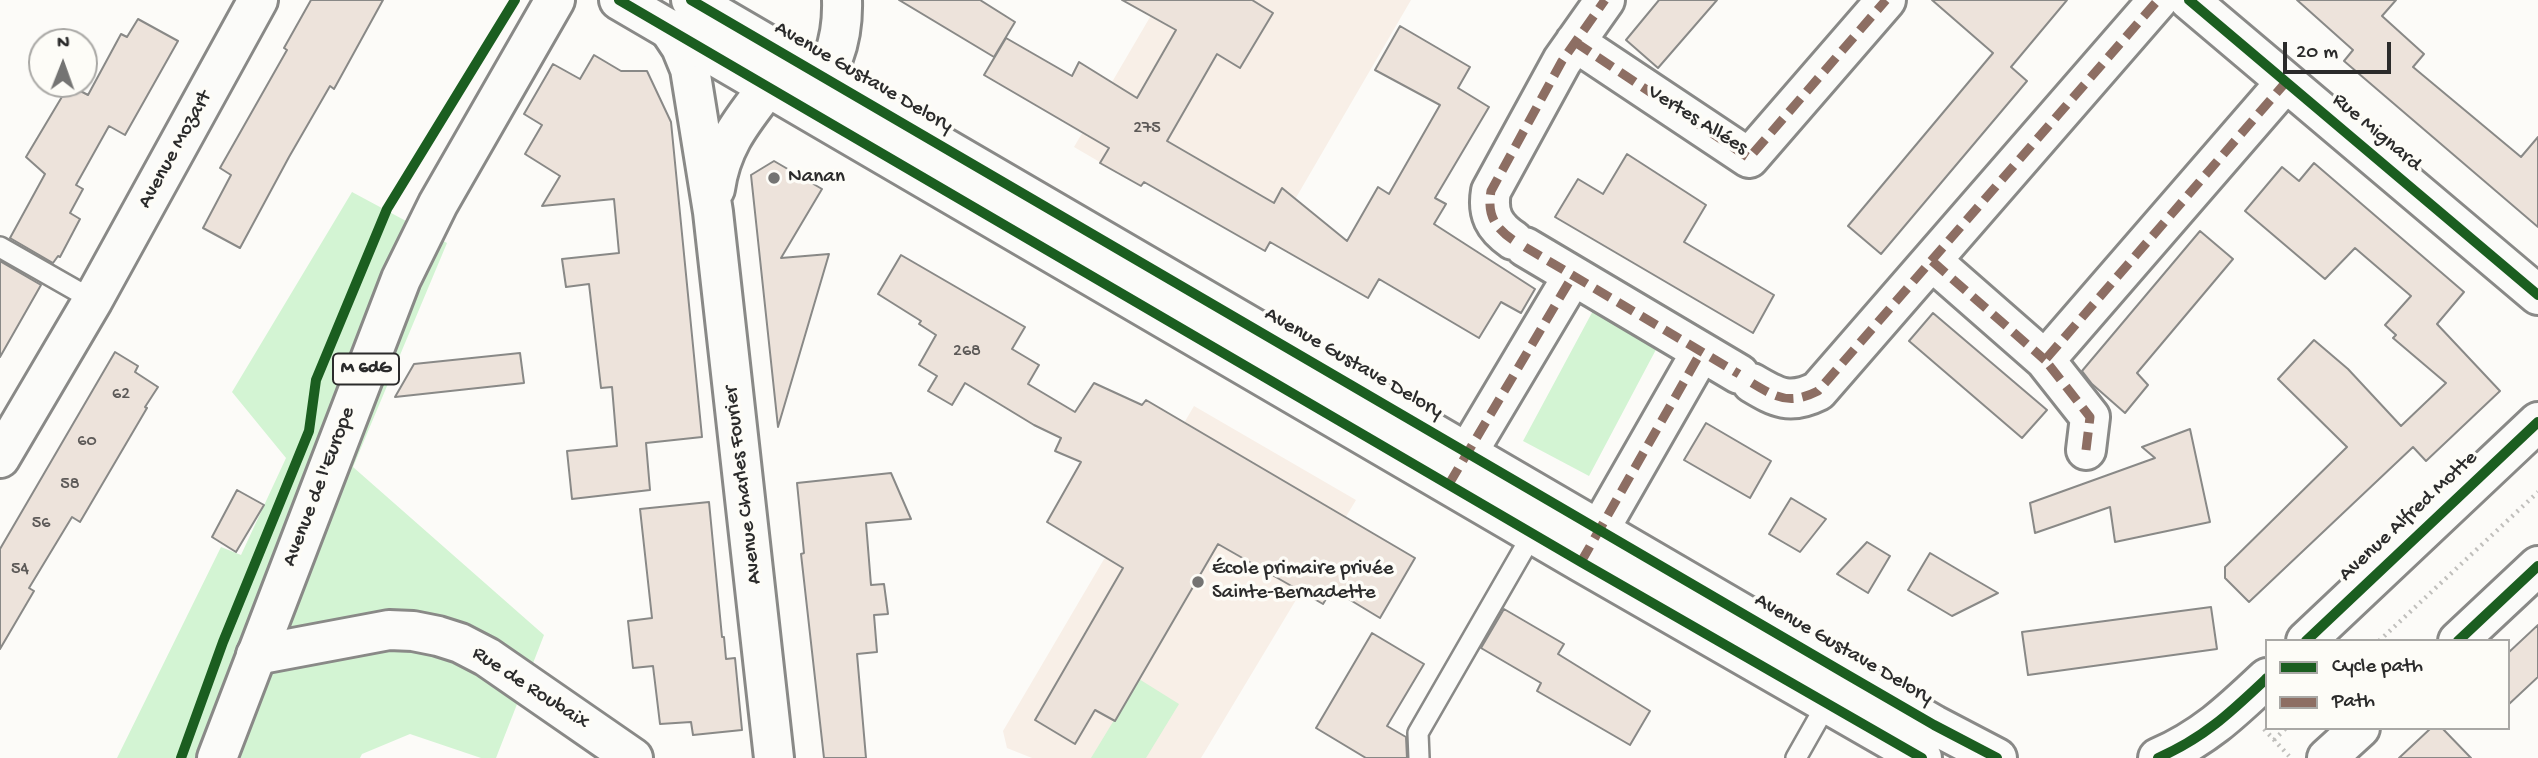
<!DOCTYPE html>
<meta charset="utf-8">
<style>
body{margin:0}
#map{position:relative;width:2538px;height:758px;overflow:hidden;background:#fcfbf8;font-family:"Gochi Hand",sans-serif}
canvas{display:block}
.legend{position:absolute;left:2265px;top:639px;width:245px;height:91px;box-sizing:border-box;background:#fdfcf7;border:2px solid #a9a8a5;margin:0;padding:9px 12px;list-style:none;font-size:21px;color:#2b2b2b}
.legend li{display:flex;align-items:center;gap:14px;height:35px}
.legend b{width:35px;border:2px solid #a9a8a5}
.north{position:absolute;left:28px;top:28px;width:70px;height:70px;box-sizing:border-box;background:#fdfcf7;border:2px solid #a9a8a5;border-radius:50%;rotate:1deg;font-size:19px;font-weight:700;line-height:28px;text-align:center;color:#2b2b2b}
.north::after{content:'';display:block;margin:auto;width:24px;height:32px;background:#747473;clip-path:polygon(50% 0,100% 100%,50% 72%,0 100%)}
.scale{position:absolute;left:2283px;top:42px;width:108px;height:32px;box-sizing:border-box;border:4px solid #2b2b2b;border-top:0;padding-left:9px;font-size:21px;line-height:24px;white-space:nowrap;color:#2b2b2b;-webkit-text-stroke:5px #fdfcf7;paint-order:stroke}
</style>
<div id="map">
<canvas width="2538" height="758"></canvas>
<ul class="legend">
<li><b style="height:9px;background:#1b5e20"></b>Cycle path</li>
<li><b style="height:9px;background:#8d6e63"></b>Path</li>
</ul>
<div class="north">N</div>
<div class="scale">20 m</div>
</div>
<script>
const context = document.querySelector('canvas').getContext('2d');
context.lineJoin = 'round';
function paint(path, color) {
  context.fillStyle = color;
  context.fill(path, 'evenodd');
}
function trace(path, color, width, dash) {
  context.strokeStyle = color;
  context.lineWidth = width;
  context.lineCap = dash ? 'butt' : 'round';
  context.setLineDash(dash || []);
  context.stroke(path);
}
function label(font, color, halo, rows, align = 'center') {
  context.font = font + ' "Gochi Hand",sans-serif';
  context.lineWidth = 7;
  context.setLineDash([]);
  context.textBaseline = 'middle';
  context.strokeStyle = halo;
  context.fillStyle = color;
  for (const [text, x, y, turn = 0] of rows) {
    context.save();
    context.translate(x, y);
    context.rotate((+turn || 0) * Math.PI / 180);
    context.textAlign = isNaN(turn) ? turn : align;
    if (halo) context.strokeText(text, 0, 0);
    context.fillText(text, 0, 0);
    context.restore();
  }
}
paint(new Path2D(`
 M1160 0H1411L1265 251 1145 182 1141 186 1074 147Z
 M1194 406 1356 500 1201 758H1032L1007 748 1003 731Z`), '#f8efe7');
paint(new Path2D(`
 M352 192 447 243 353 467 544 635 496 758H481L410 734 362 754 360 758H117L221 547 241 555 286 458 232 392Z
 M1595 307 1660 342 1589 476 1523 441Z
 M1139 679 1179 704 1146 758H1091Z`), '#d3f4d3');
const building = new Path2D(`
 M311 0H383L334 89 330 86 289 157 240 248 203 228 231 175 220 168 287 50 284 48Z
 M899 0H980L1015 22 994 57Z
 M1122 0H1252L1273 13 1240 68 1217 54 1167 141 1274 203 1282 188 1347 241 1378 187 1389 194 1440 105 1375 70 1400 26 1470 67 1458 88 1489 107 1435 198 1446 204 1434 224 1535 289 1521 313 1501 302 1479 338 1379 279 1368 298 1270 242 1265 251 1144 182 1141 186 1100 163 1109 148 984 75 1006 38 1072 76 1079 62 1137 98 1176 30Z
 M1659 0H1717L1658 68 1626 40Z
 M1932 0H2067L2011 67 2027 81 1881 254 1848 226 1993 53Z
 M2297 0H2396L2382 16 2424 54 2413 67 2521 157 2538 137V227L2344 61 2353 50Z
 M138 19 178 41 125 135 109 126 76 185 83 189 70 213 80 219 60 257 58 256 53 263 10 238 45 174 26 157 69 85 88 95 121 34 127 37Z
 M594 55 621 71H647L671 122 702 437 646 443 650 490 572 499 567 451 617 446 612 387 601 388 589 284 566 287 562 259 619 253 614 199 542 206 560 176 525 154 542 125 524 114 553 64 580 79Z
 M1627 154 1706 205 1684 242 1774 295 1753 333 1555 217 1578 179 1603 194Z
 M774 161 822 189 781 258 829 254 778 427 751 175Z
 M2314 163 2464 292 2437 324 2500 391 2426 461 2413 447 2249 602 2225 578V567L2347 447 2278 379 2314 340 2348 369 2401 426 2446 383 2393 338 2396 335 2385 325 2411 296 2355 248 2325 279 2245 211 2282 167 2299 181Z
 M2200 231 2233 259 2137 373 2148 385 2125 413 2092 384 2082 371Z
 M901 255 1025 327 1012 349 1039 365 1028 384 1075 412 1094 383 1142 405 1146 400 1415 558 1380 618 1332 589 1323 604 1218 544 1115 721 1095 710 1075 744 1035 720 1123 568 1047 522 1081 462 1055 451 1061 438 1034 425 965 383 952 405 928 391 937 376 919 365 936 335 919 324 921 321 878 294Z
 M0 261 41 285 0 357Z
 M1933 313 2047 410 2022 438 1909 341Z
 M115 352 138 366 135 372 158 387 145 407 147 408 80 522 72 517 29 588 34 591 0 649V549Z
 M520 353 524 383 395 397 414 364Z
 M1706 423 1771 461 1750 498 1684 460Z
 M2190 429 2210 522 2115 542 2110 507 2035 533 2030 503 2155 458 2142 447Z
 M891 473 911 519 866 523 871 585 884 584 888 614 874 615 877 652 857 654 866 758H824L801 554 804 553 797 483Z
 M237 490 264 505 236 552 212 537Z
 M1791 498 1826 519 1800 552 1769 534Z
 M709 502 722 637H724L726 659 735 658 742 730 693 735 691 722 660 724 653 666 633 668 628 621 652 618 640 509Z
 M1867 542 1890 556 1868 593 1837 574Z
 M1930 553 1962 572 1998 593 1952 616 1908 590Z
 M2211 607 2217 649 2028 675 2022 632Z
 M1504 609 1564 644 1558 654 1650 711 1630 745 1537 691 1541 683 1481 648Z
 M2538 625V677L2508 705V653Z
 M1372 633 1424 664 1387 726 1406 737 1407 758H1366L1316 728Z
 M2431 728H2442L2471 758H2399Z`);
paint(building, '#ede3db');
trace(building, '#898987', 2);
const lane = new Path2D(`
 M0 247 93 300
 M1419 758 1418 733 1536 528
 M1796 758 1830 698`);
const street = new Path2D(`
 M2189 0 2538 295
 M669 29 681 47 690 69 713 212 774 758
 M1575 42 1749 158 1886 0
 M715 189C723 132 757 107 786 61
 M1513 240C1494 227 1487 214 1491 191L1562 61 1605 0
 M1525 247 1739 374
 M1932 261 2045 360
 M1752 383C1777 398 1790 405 1818 391L2158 0
 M2086 450 2090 417 2045 360 2286 82
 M0 458 93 300 258 0
 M1450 482 1572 277
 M1582 560 1701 352
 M256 655 389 630 413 631 438 636 460 643 487 657 633 758`);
const secondary = new Path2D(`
 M795 94C834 86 843 33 842 0`);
const primary = new Path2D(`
 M619 0 1581 562 1922 758
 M691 0 1846 674 1934 725 1997 758
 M2306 641 2538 422
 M2458 641 2538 566
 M217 758 401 279 438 204 555 0
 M2158 758C2204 738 2231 712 2267 678
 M2327 758 2360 728`);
trace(lane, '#898987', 24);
trace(street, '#898987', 44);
trace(secondary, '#898987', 44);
trace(primary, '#898987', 44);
trace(new Path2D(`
 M2379 641 2538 492
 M2264 729 2289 756
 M2274 740 2286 728`), '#c0bfbc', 4.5, [2, 5]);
trace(lane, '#fbfbf9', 19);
trace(street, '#fbfbf9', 38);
trace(secondary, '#fbfbf9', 38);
trace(primary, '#fbfbf9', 38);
trace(new Path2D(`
 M1575 42 1749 158 1886 0
 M1513 240C1494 227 1487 214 1491 191L1562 61 1605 0
 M1525 247 1739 374
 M1932 261 2045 360
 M1752 383C1777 398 1790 405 1818 391L2158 0
 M2086 450 2090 417 2045 360 2286 82
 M1449 484 1572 277
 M1581 562 1701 352`), '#8d6e63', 9, [18, 9]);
trace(new Path2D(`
 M619 0 1581 562 1922 758
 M691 0 1846 674 1934 725 1997 758
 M2189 0 2538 295
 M2306 641 2538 422
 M2458 641 2538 566
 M181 758 223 642 309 431 316 380 387 209 515 0
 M2158 758C2204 738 2231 712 2267 678`), '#1b5e20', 10);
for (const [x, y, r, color] of [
 [774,178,7,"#747473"],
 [1198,582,7,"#747473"]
]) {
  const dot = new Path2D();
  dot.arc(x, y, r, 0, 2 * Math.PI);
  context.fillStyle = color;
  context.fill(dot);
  trace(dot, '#fdfcf7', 2.5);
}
label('18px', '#5c5957', null, [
 ["275",1147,129],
 ["268",967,352],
 ["62",121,395],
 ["60",87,442],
 ["58",70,485],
 ["56",41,524],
 ["54",20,570]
]);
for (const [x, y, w] of [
 [366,369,66]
]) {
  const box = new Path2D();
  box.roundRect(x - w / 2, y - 15.5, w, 31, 5);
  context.fillStyle = '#fdfcf7';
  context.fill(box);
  trace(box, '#2b2b2b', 2);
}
label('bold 19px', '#2b2b2b', null, [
 ["M 6dG",366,369]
]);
label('21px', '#2b2b2b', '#fdfcf7', [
 ["Avenue Gustave Delory",863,78,30],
 ["Vertes Allées",1697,121,32],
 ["Rue Mignard",2376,133,40],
 ["Avenue Mozart",176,150,-61],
 ["Avenue Gustave Delory",1353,364,30],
 ["Avenue Charles Fourier",744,485,-97],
 ["Avenue de l'Europe",320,487,-69],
 ["Avenue Alfred Motte",2409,517,-43],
 ["Avenue Gustave Delory",1843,650,30],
 ["Rue de Roubaix",530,689,33]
]);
label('21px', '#2b2b2b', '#fdfcf7', [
 ["Nanan",788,178],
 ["École primaire privée",1212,570],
 ["Sainte-Bernadette",1212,594]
], 'left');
</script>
